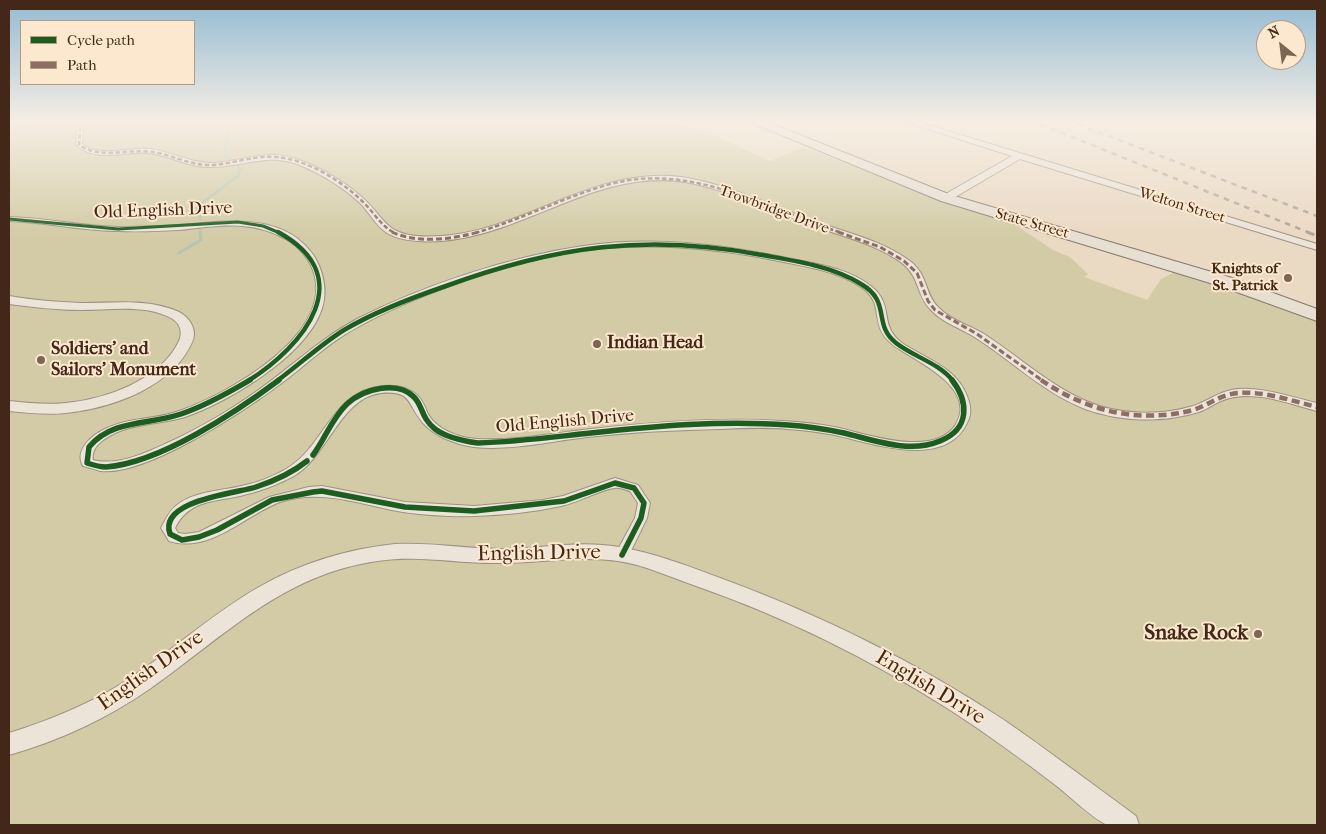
<!DOCTYPE html>
<style>
body{margin:0}
#map{position:relative;width:1326px;height:834px;overflow:hidden;background:#ead9c3;font-family:"IM FELL French Canon",serif}
canvas{display:block}
.frame{position:absolute;inset:0;border:10px solid #432718;pointer-events:none}
.legend{position:absolute;left:20px;top:20px;width:175px;height:65px;box-sizing:border-box;background:#fbe8ce;border:1px solid #b19b85;margin:0;padding:6px 9px;list-style:none;font-size:15px;color:#432718}
.legend li{display:flex;align-items:center;gap:10px;height:25px}
.legend b{width:25px;border:1px solid #b19b85}
.north{position:absolute;left:1256px;top:20px;width:50px;height:50px;box-sizing:border-box;background:#fbe8ce;border:1px solid #b19b85;border-radius:50%;rotate:331deg;font-size:14px;font-weight:700;line-height:20px;text-align:center;color:#432718}
.north::after{content:'';display:block;margin:auto;width:18px;height:22px;background:#7d6554;clip-path:polygon(50% 0,100% 100%,50% 72%,0 100%)}
</style>
<div id="map">
<canvas width="1326" height="834"></canvas>
<div class="frame"></div>
<ul class="legend">
<li><b style="height:6px;background:#1b5e20"></b>Cycle path</li>
<li><b style="height:6px;background:#8d6e63"></b>Path</li>
</ul>
<div class="north">N</div>
</div>
<script>
const context = document.querySelector('canvas').getContext('2d');
context.lineJoin = 'round';
function paint(path, color) {
  context.fillStyle = color;
  context.fill(path, 'evenodd');
}
function trace(path, color, width, dash) {
  context.strokeStyle = color;
  context.lineWidth = width;
  context.lineCap = dash ? 'butt' : 'round';
  context.setLineDash(dash || []);
  context.stroke(path);
}
function label(font, color, halo, rows, align = 'center') {
  context.font = font + ' "IM FELL French Canon",serif';
  context.lineWidth = 4;
  context.setLineDash([]);
  context.textBaseline = 'middle';
  context.strokeStyle = halo;
  context.fillStyle = color;
  for (const [text, x, y, turn = 0] of rows) {
    context.save();
    context.translate(x, y);
    context.rotate((+turn || 0) * Math.PI / 180);
    context.textAlign = isNaN(turn) ? turn : align;
    if (halo) context.strokeText(text, 0, 0);
    context.fillText(text, 0, 0);
    context.restore();
  }
}
paint(new Path2D(`
 M9 120H650L683 124 716 136 770 161 804 147 934 198 1011 222 1053 250 1070 257 1088 274 1084 277 1147 300 1161 279 1175 272 1317 319V825H9Z`), '#d2cba5');
trace(new Path2D(`
 M229 120 227 143 224 147 226 156 233 161
 M201 219 197 209 199 205 238 176 240 169 236 164
 M200 229V233`), '#b5c5b3', 2.5);
trace(new Path2D(`
 M179 253 201 240 200 232`), '#b5c5b3', 3);
const pedestrian = new Path2D(`
 M78 120H84L82 144C102 158 126 147 149 149 171 151 191 164 215 163 240 161 263 151 289 157 316 164 345 181 365 200 375 209 382 222 393 229 406 237 425 237 440 236 524 231 594 166 681 177 728 184 772 206 817 222 848 233 883 241 910 261 929 276 924 293 938 307 950 320 969 325 984 334 1018 356 1049 385 1086 401 1118 415 1160 416 1193 406 1206 402 1217 393 1231 390 1259 385 1290 397 1317 403V411C1290 404 1258 391 1230 398 1219 400 1210 408 1199 412 1162 423 1121 422 1085 409 1044 393 1012 361 976 338 961 328 942 323 930 309 916 294 920 277 902 263 876 244 844 237 814 226 771 211 730 190 685 182 597 168 526 235 441 241 425 242 402 242 387 233 376 226 369 212 360 203 343 187 323 175 302 166 267 151 243 168 208 167 187 167 169 155 148 153 123 151 97 163 76 145Z
 M9 217C46 218 81 226 118 227 139 227 161 226 182 225 227 221 284 212 314 256 322 269 326 285 324 300 316 351 229 402 185 417 162 424 137 423 115 433 104 439 91 446 93 460 117 466 143 454 165 444 203 427 239 405 272 380 300 359 325 336 357 319 424 285 509 257 583 246 654 236 722 244 792 259 818 264 851 269 872 287 895 306 878 325 902 343 926 359 956 367 967 396 971 406 972 414 967 423 945 470 871 443 835 435 819 432 804 430 788 429 766 427 743 428 721 429 676 430 632 432 588 437 551 441 511 451 474 447 455 444 436 437 423 423 407 405 413 390 381 393 340 398 328 456 294 476 277 485 258 492 240 496 213 502 189 500 175 528L178 533 185 534 199 532 269 497 309 487 322 486 405 502 474 506 543 500 563 496 615 478 638 485 650 503 647 518 627 559 622 561 617 559 615 555 635 518 638 503 630 491C626 490 619 487 615 488 602 489 577 503 561 506 534 512 503 515 475 516 453 517 425 515 403 512 362 505 321 488 280 502 245 515 210 554 169 541L161 528C166 519 169 511 177 505 195 491 221 491 241 486 256 483 272 477 286 469 326 446 331 390 384 386 400 385 417 389 424 405 426 408 426 411 428 414 437 430 460 438 477 439 515 441 554 433 591 429 654 422 719 417 782 421 801 422 820 424 839 428 869 435 935 458 956 424 977 389 920 363 899 349 864 327 889 306 861 287 840 273 814 268 789 263 714 247 639 240 562 254 497 267 413 296 356 328 328 343 305 366 279 385 243 412 146 476 101 471 100 471 84 466 83 466 74 450 92 435 105 429 128 417 155 420 179 411 226 395 333 336 314 273 309 258 299 247 286 239 249 219 218 226 179 230 159 231 138 232 118 231 82 231 46 222 9 221Z`);
const minor = new Path2D(`
 M899 120H912L1317 244V250L1020 159 950 200H942V196L1012 156Z
 M9 296C33 300 57 302 81 303 113 303 149 298 179 312 189 317 197 329 193 340 174 387 112 408 66 413 47 415 28 413 9 411V401C28 403 47 405 66 403 106 399 161 380 179 341 183 332 180 323 171 318 146 304 109 310 81 310 57 310 33 307 9 304Z
 M395 544C432 542 468 549 505 549 543 548 581 540 619 547 656 553 693 568 728 581 825 617 917 663 1004 720 1049 751 1092 784 1136 816L1139 825C1131 825 1116 828 1108 825 1097 822 1068 795 1058 787 1023 760 987 734 950 710 870 659 785 617 696 586 670 577 645 565 618 561 576 555 534 564 492 563 454 563 417 555 378 561 283 574 225 636 151 688 108 718 59 741 9 755V733C47 721 82 707 116 687 166 657 208 616 259 587 301 563 347 549 395 544Z`);
const primary = new Path2D(`
 M745 120H762L951 195 1232 278 1317 309V321L1220 286 941 201Z`);
trace(pedestrian, '#9e9183', 2);
trace(minor, '#9e9183', 2);
trace(primary, '#86796d', 2);
paint(pedestrian, '#ece4d9');
paint(minor, '#ece4d9');
paint(primary, '#e8dfd3');
trace(new Path2D(`
 M1030 120 1310 233
 M1067 120 1317 216
 M1308 120 1317 124`), '#aea49a', 2.5, [5.5, 5.5]);
trace(new Path2D(`
 M1307 232 1317 236`), '#aea49a', 3, [8, 8]);
trace(new Path2D(`
 M81 120 79 145C102 160 128 148 153 152 173 155 191 166 212 165 233 164 254 155 276 157 307 159 344 182 365 204 375 214 382 227 395 233
 M475 233C520 220 562 198 607 185 689 161 766 208 842 233`), '#8d6e63', 2.5, [4.5, 2.5]);
trace(new Path2D(`
 M392 232C417 244 453 239 479 232
 M838 232 880 247 904 261 917 273 928 301 935 310 977 334 1043 381`), '#8d6e63', 3, [6, 3]);
trace(new Path2D(`
 M1041 380C1087 411 1138 424 1193 410 1209 405 1221 394 1239 393 1265 391 1292 401 1317 407`), '#8d6e63', 4.5, [8, 4.5]);
trace(new Path2D(`
 M9 219 118 229 238 222 263 226 280 233`), '#1b5e20', 3);
trace(new Path2D(`
 M248 381C304 346 360 277 278 232
 M277 381C300 364 320 345 344 330 376 311 411 298 446 286 555 246 648 233 762 255 795 261 832 266 861 284 892 302 872 324 896 343 914 357 939 363 953 381`), '#1b5e20', 4.5);
trace(new Path2D(`
 M250 380C228 393 205 406 181 414 150 425 112 419 89 447L87 463C93 465 100 467 106 467 160 463 236 412 279 380
 M313 455C325 439 332 418 347 404 363 389 397 380 414 397 423 406 421 418 435 429 447 438 463 441 478 443 516 442 553 437 591 433 655 426 723 420 788 425 806 426 825 429 844 433 874 440 909 454 940 441 970 429 969 402 952 380
 M307 461C292 473 274 481 256 487 238 493 158 500 170 534L182 540 199 537 217 530 272 500 313 492 322 491 405 507 474 511 564 501 615 483 634 488 644 503 641 518 622 555`), '#1b5e20', 5.5);
const sky = context.createLinearGradient(0, 0, 0, 237);
sky.addColorStop(0, '#93bbd3');
sky.addColorStop(0.51, '#f6eee4');
sky.addColorStop(1, '#f6eee400');
context.fillStyle = sky;
context.fillRect(0, 0, 1326, 237);
for (const [x, y, r, color] of [
 [1288,278,5,"#7d6554"],
 [597,344,5,"#7d6554"],
 [41,360,5,"#7d6554"],
 [1258,634,5,"#7d6554"]
]) {
  const dot = new Path2D();
  dot.arc(x, y, r, 0, 2 * Math.PI);
  context.fillStyle = color;
  context.fill(dot);
  trace(dot, '#fbe8ce', 2);
}
label('15px', '#432718', '#fbe8ce', [
 ["Welton Street",1182,206,17],
 ["Trowbridge Drive",774,210,20],
 ["State Street",1032,224,16]
]);
label('bold 15px', '#432718', '#fbe8ce', [
 ["Knights of",1278,269],
 ["St. Patrick",1278,286]
], 'right');
label('18px', '#432718', '#fbe8ce', [
 ["Old English Drive",163,211,-2],
 ["Old English Drive",565,422,-5]
]);
label('bold 18px', '#432718', '#fbe8ce', [
 ["Indian Head",607,344],
 ["Soldiers' and",51,350],
 ["Sailors' Monument",51,371]
], 'left');
label('21px', '#432718', '#fbe8ce', [
 ["English Drive",539,554,-1],
 ["English Drive",151,671,-35],
 ["English Drive",930,688,31]
]);
label('bold 21px', '#432718', '#fbe8ce', [
 ["Snake Rock",1248,634]
], 'right');
</script>
